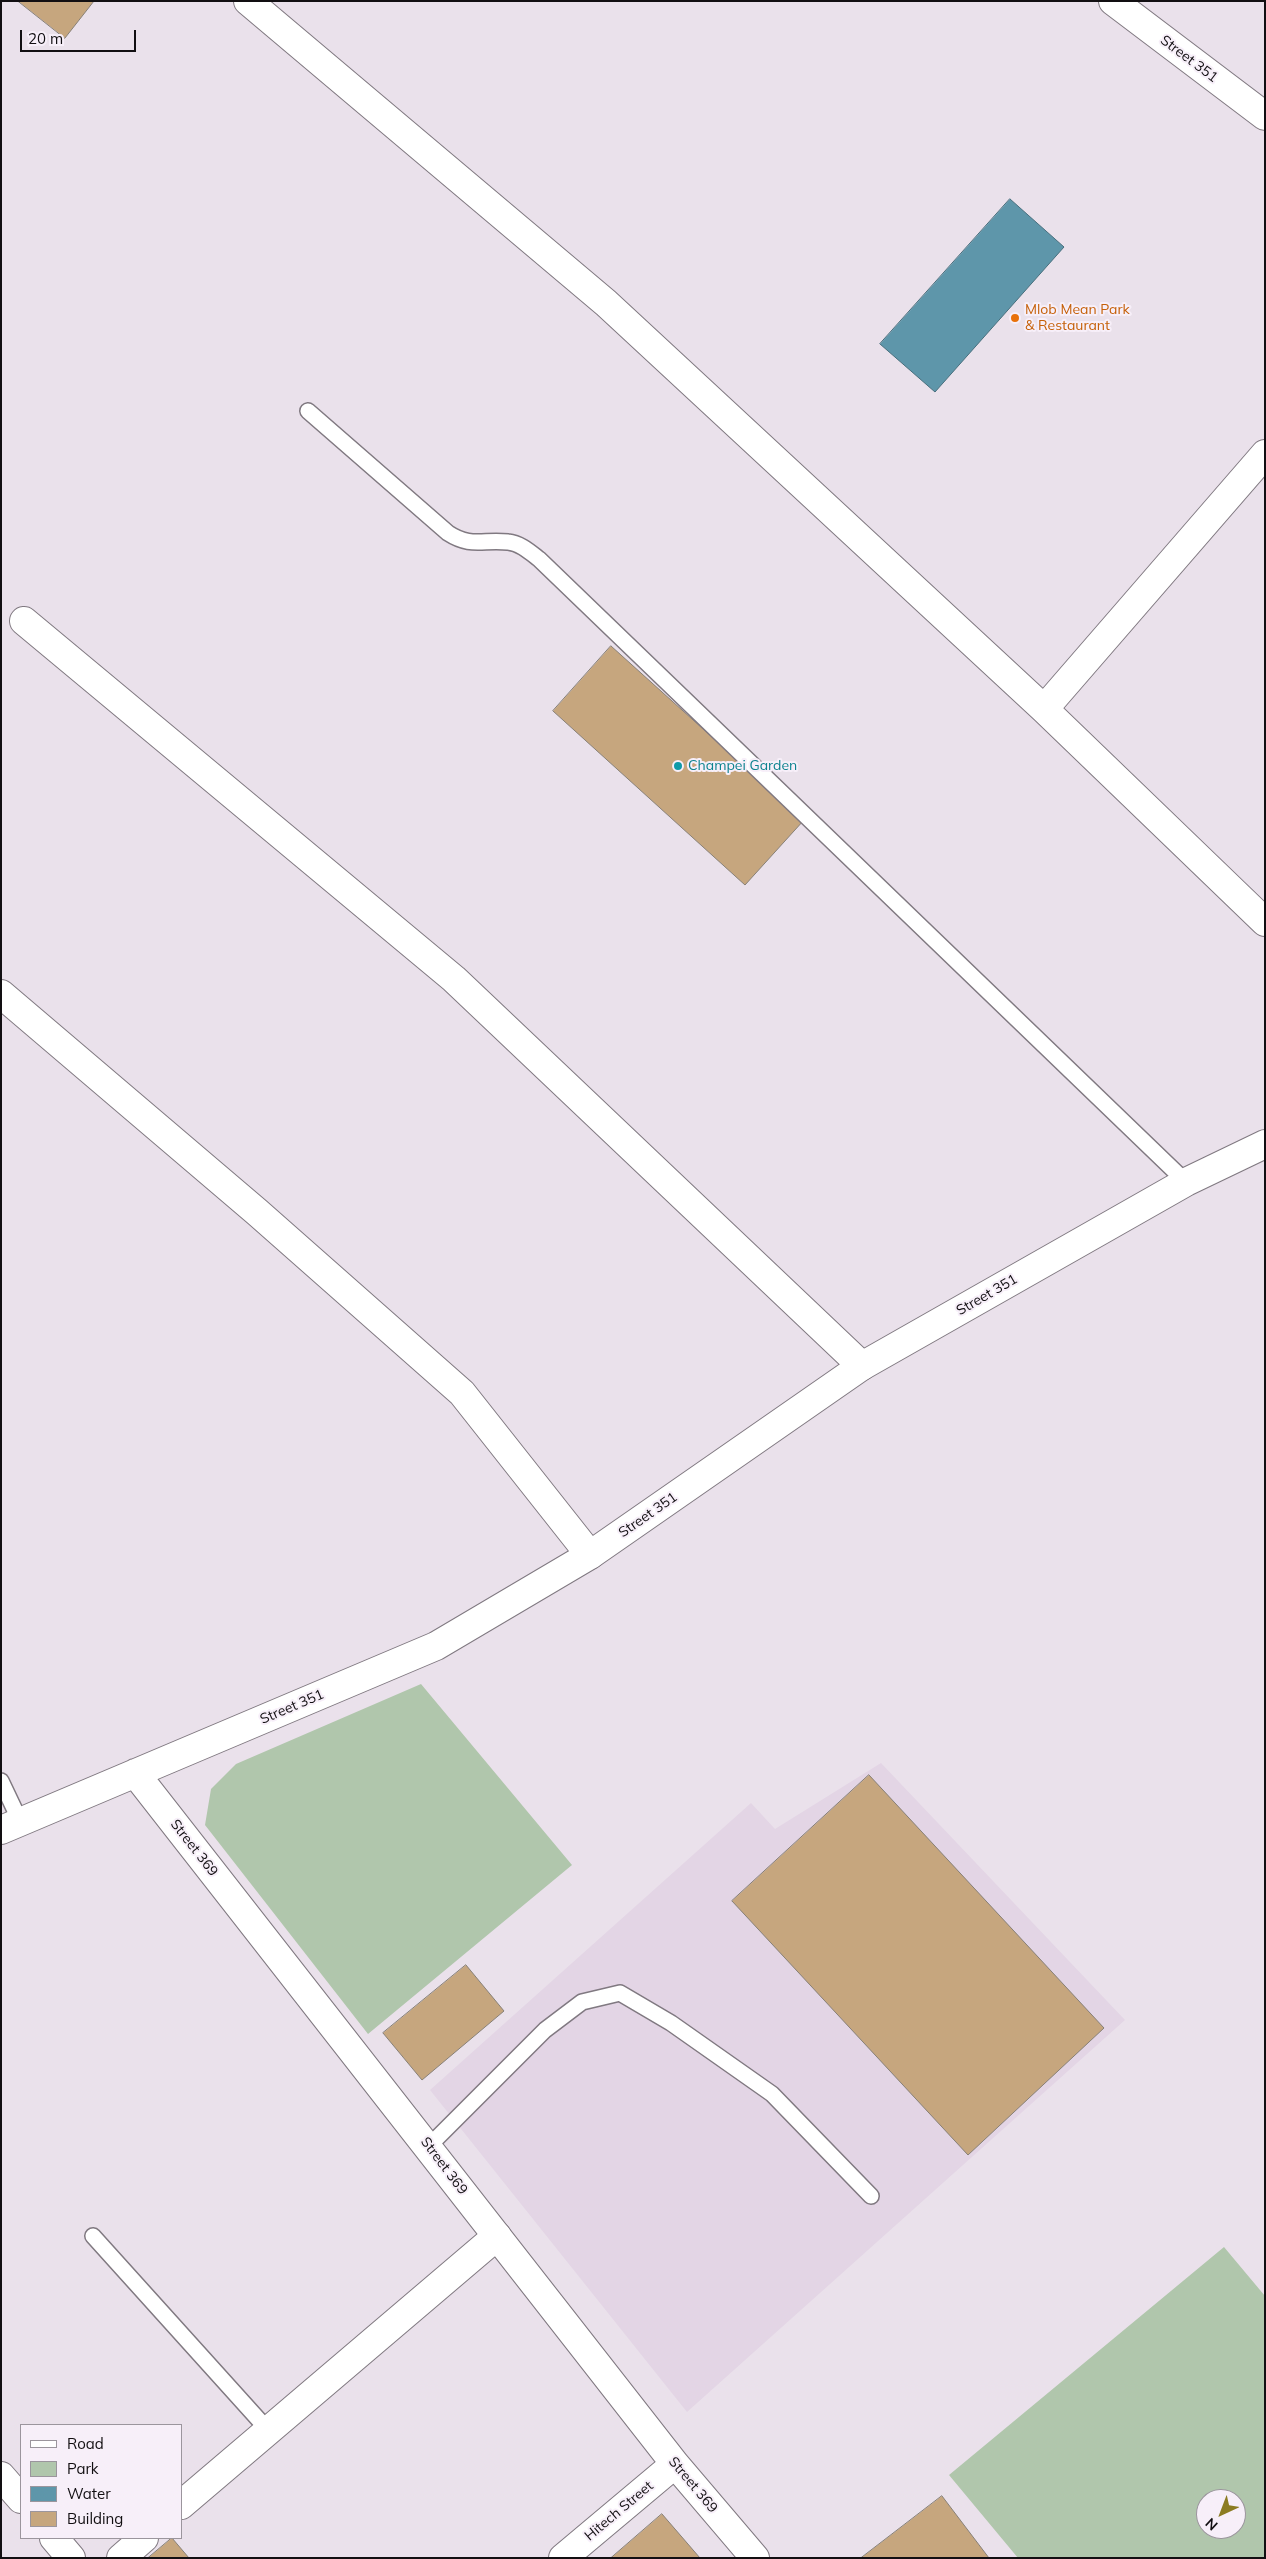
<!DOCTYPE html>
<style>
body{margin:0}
#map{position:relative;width:1266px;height:2559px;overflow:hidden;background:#eae1eb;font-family:Mulish,sans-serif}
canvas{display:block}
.frame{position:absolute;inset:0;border:2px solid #120f12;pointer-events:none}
.legend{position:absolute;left:20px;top:2424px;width:162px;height:115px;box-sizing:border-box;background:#f7eff9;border:1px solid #9b959d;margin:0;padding:6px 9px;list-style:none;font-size:15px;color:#120f12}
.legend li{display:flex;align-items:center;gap:10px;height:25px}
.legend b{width:25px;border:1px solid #9b959d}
.north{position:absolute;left:1196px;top:2489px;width:50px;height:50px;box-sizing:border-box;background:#f7eff9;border:1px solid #9b959d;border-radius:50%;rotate:223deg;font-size:14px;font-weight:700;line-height:20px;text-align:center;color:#120f12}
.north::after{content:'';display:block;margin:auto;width:18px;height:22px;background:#8c7c22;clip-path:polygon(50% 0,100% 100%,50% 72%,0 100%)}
.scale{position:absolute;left:20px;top:30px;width:116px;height:22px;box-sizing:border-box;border:2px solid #120f12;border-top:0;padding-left:6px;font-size:15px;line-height:18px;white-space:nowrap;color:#120f12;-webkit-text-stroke:4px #f7eff9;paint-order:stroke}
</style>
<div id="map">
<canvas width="1266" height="2559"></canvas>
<div class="frame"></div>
<ul class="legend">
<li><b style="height:6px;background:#fff"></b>Road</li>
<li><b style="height:14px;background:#b0c6ac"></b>Park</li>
<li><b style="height:14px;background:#5e96aa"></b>Water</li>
<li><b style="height:14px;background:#c6a67e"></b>Building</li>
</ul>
<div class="north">N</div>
<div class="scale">20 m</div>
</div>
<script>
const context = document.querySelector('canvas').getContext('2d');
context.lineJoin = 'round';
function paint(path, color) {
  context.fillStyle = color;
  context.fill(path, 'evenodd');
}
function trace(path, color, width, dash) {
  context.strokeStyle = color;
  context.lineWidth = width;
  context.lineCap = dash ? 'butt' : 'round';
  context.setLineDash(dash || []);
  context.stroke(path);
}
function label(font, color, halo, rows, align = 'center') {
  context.font = font + ' Mulish,sans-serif';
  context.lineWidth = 4;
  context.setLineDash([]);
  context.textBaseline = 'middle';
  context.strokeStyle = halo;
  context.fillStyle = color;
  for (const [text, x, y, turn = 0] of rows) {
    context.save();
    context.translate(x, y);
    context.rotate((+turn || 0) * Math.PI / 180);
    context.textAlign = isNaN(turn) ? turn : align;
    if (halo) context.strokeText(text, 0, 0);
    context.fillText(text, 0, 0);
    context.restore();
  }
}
paint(new Path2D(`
 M881 1763 1125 2020 687 2412 430 2090 751 1803 775 1829Z`), '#e3d5e5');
paint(new Path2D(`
 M421 1684 572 1865 368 2034 205 1825 211 1789 236 1764Z
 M1224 2247 1265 2296V2558H1018L949 2475ZM1206 2499H1236V2529H1206Z`), '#b0c6ac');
const water = new Path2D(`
 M1010 199 1064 247 935 392 880 344Z`);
paint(water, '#5e96aa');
trace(water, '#476e7c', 1);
const building = new Path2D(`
 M18 1H94L65 38Z
 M611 646 804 820 745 885 553 711Z
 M869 1775 1104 2028 968 2155 732 1901Z
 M466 1965 504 2011 422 2080 383 2033Z
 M942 2496 989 2558H861Z
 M662 2514 700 2558H611Z
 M172 2538 189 2558H148Z`);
paint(building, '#c6a67e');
trace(building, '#878077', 1);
const service = new Path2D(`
 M308 411 448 533C471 548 483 539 508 542 520 543 530 552 539 559L1186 1182
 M1 1781 20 1821
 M429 2146 545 2030 582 2002 620 1993 671 2023 772 2094 871 2196
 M93 2236 268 2430`);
const minor = new Path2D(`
 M248 1 606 303 1044 709 1265 922
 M24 621 454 979 862 1366
 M1044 709 1265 454
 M1 994 257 1212 462 1393 590 1555
 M1 2476 21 2499
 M181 2505 497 2236
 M54 2538 71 2558
 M121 2558 144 2538`);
const tertiary = new Path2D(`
 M1113 1 1265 116
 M135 1773 675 2464 755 2558
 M1 1830 436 1646 590 1555 862 1366 1186 1182 1265 1144
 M563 2558 675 2464`);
trace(service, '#807981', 18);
trace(minor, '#807981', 30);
trace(tertiary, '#807981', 30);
trace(service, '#fff', 15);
trace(minor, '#fff', 28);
trace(tertiary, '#fff', 28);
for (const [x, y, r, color] of [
 [1015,318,5,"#e8710a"],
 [678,766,5,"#0f9aa8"]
]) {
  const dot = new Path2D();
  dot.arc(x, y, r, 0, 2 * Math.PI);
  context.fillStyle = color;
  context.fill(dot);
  trace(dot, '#f7eff9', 2);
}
label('14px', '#120f12', '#f7eff9', [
 ["Street 351",1189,59,37],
 ["Street 351",987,1295,-30],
 ["Street 351",648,1515,-35],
 ["Street 351",292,1707,-23],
 ["Street 369",194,1848,52],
 ["Street 369",444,2166,53],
 ["Street 369",693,2485,50],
 ["Hitech Street",619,2511,-40]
]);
label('14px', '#c56008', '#f7eff9', [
 ["Mlob Mean Park",1025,310],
 ["& Restaurant",1025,326]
], 'left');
label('14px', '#0d838f', '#f7eff9', [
 ["Champei Garden",688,766]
], 'left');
</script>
